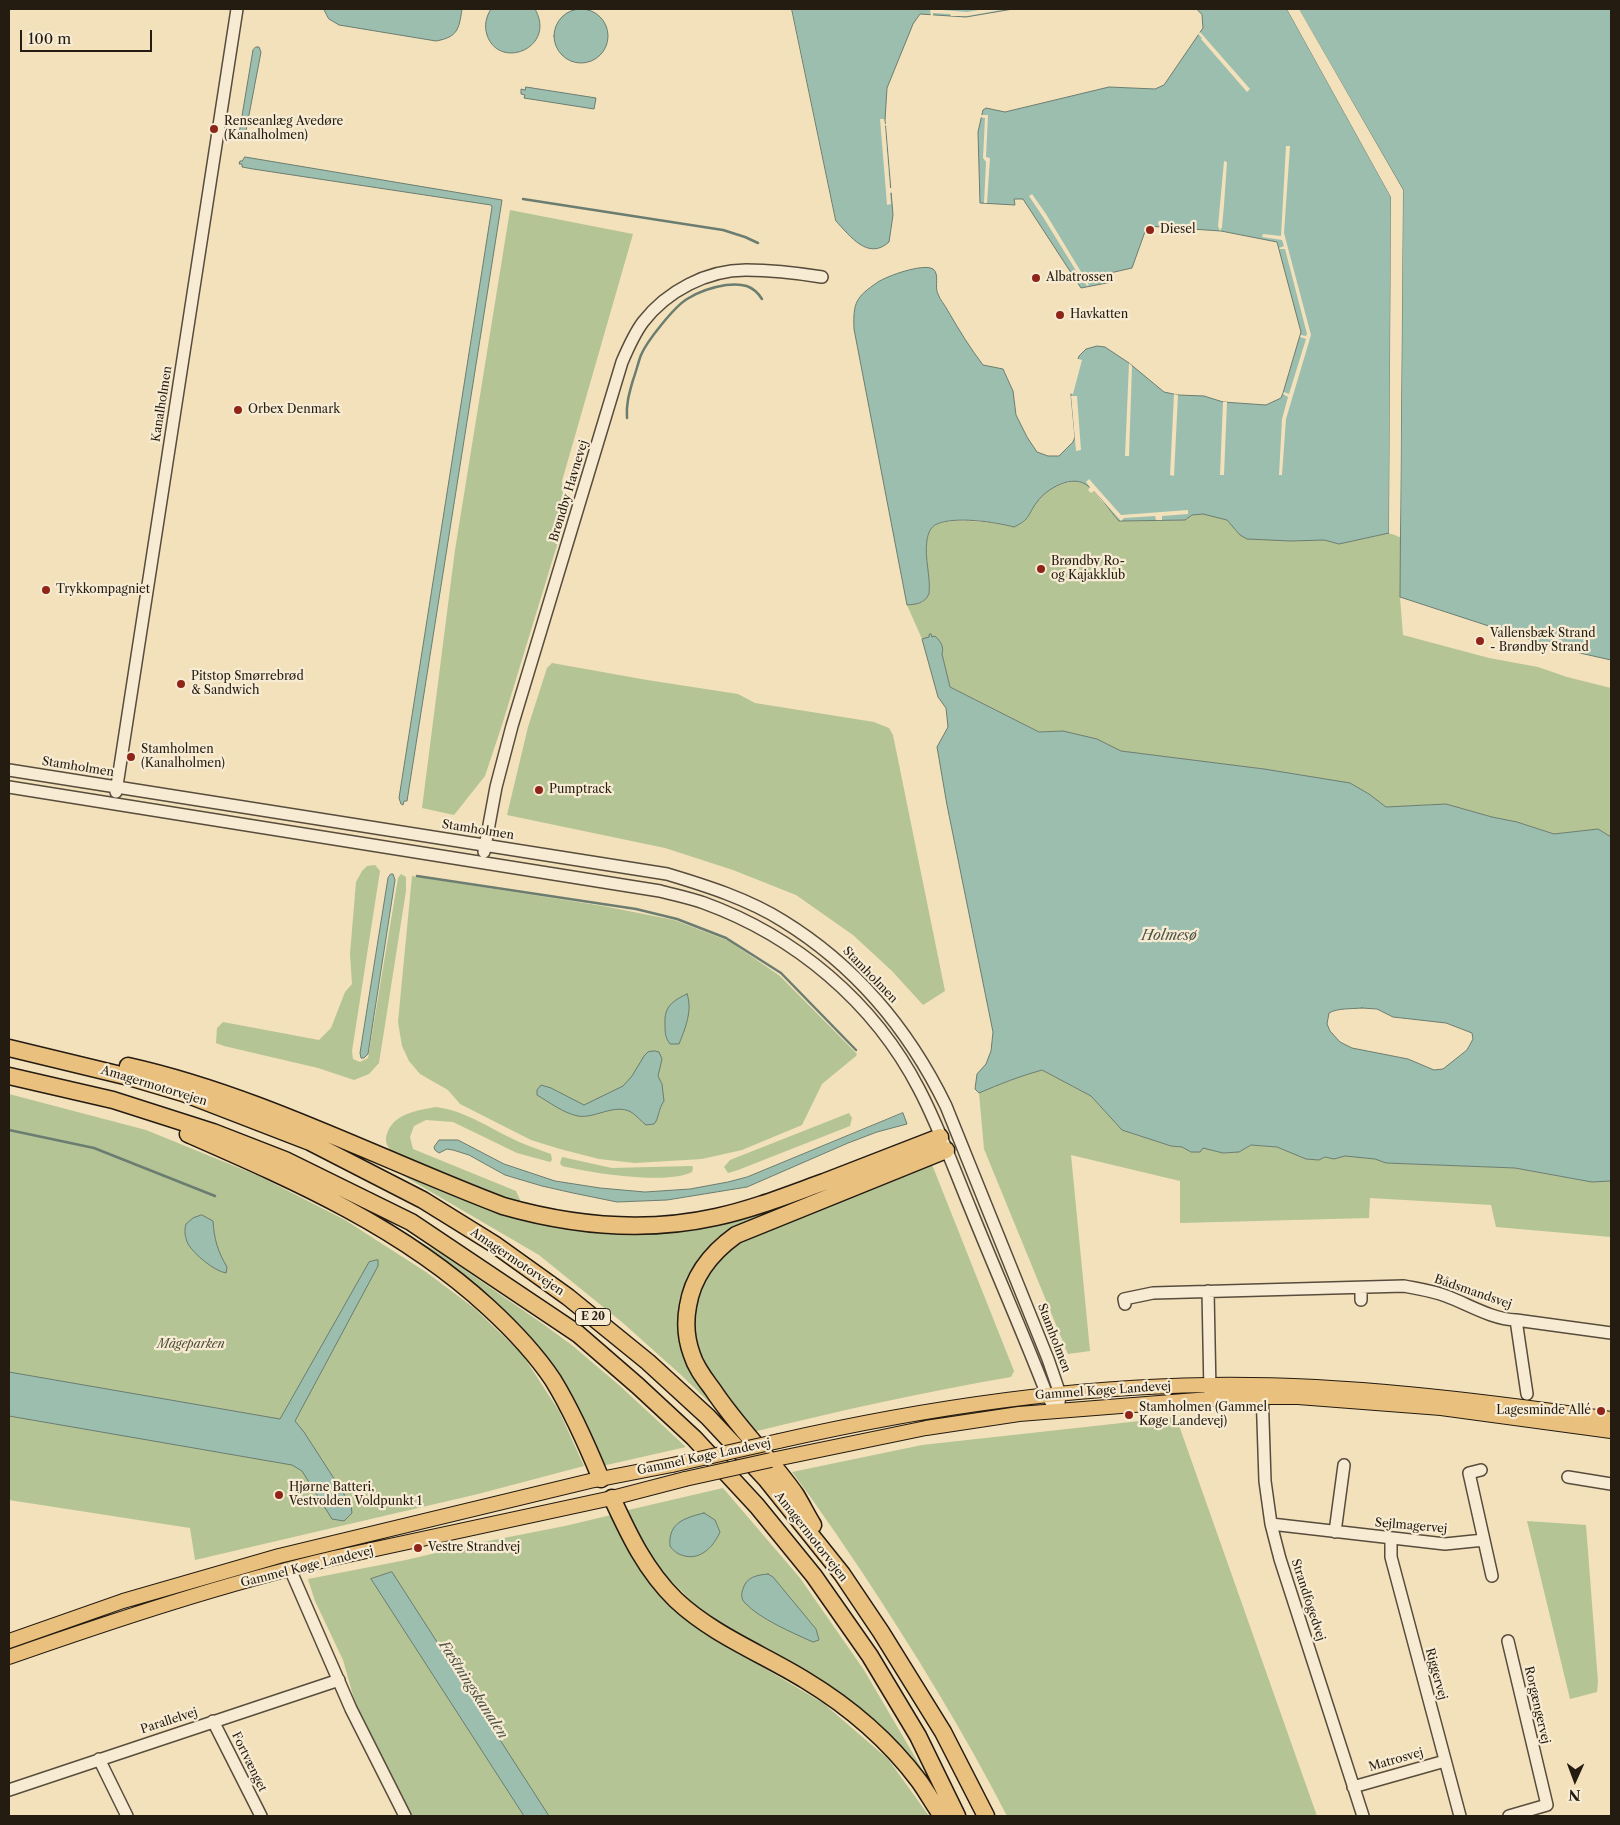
<!DOCTYPE html>
<meta charset="utf-8">
<style>
body{margin:0}
#map{position:relative;width:1620px;height:1825px;overflow:hidden;background:#f2e1bb;font-family:"Libre Caslon Text",serif}
canvas{display:block}
.frame{position:absolute;inset:0;border:10px solid #241b11;pointer-events:none}
.north{position:absolute;left:1550px;top:1755px;width:50px;height:50px;-webkit-text-stroke:4px #f7ecd3;paint-order:stroke;rotate:182deg;font-size:14px;font-weight:700;line-height:20px;text-align:center;color:#241b11}
.north::after{content:'';display:block;margin:auto;width:18px;height:22px;background:#241b11;clip-path:polygon(50% 0,100% 100%,50% 72%,0 100%)}
.scale{position:absolute;left:20px;top:30px;width:132px;height:22px;box-sizing:border-box;border:2px solid #241b11;border-top:0;padding-left:6px;font-size:15px;line-height:18px;white-space:nowrap;color:#241b11;-webkit-text-stroke:4px #f7ecd3;paint-order:stroke}
</style>
<div id="map">
<canvas width="1620" height="1825"></canvas>
<div class="frame"></div>
<div class="north">N</div>
<div class="scale">100 m</div>
</div>
<script>
const context = document.querySelector('canvas').getContext('2d');
context.lineJoin = 'round';
function paint(path, color) {
  context.fillStyle = color;
  context.fill(path, 'evenodd');
}
function trace(path, color, width, dash) {
  context.strokeStyle = color;
  context.lineWidth = width;
  context.lineCap = dash ? 'butt' : 'round';
  context.setLineDash(dash || []);
  context.stroke(path);
}
function label(font, color, halo, rows, align = 'center') {
  context.font = font + ' "Libre Caslon Text",serif';
  context.lineWidth = 4.5;
  context.setLineDash([]);
  context.textBaseline = 'middle';
  context.strokeStyle = halo;
  context.fillStyle = color;
  for (const [text, x, y, turn = 0] of rows) {
    context.save();
    context.translate(x, y);
    context.rotate((+turn || 0) * Math.PI / 180);
    context.textAlign = isNaN(turn) ? turn : align;
    if (halo) context.strokeText(text, 0, 0);
    context.fillText(text, 0, 0);
    context.restore();
  }
}
paint(new Path2D(`
 M510 210 633 234 562 481 565 519 502 725 485 776 454 815 422 808 455 550Z
 M1075 481 1087 484 1119 521 1185 520 1192 515 1203 514 1227 520 1240 535 1291 541 1324 540 1339 544 1389 533 1400 537V597L1403 635 1489 658 1538 667 1567 677 1611 688V837L1597 829 1554 834 1517 822 1492 817 1446 804 1385 807 1369 794 1350 783 1264 769 1121 751 1097 739 1063 731 1039 732 950 687 942 654 943 650 932 637 922 639 907 605 922 603 929 594C931 576 924 558 927 540 928 537 929 531 931 529 940 514 999 523 1014 527 1031 519 1027 514 1037 501 1047 488 1060 484 1075 481Z
 M552 663 647 680 738 694 755 703 874 722 889 728 893 735 945 991 923 1005 892 971 853 935 796 895 733 870 665 848 507 815 528 727 547 668Z
 M375 865 380 871 352 1051 353 1059 360 1062 368 1058 398 878 401 874 406 877V891L379 1063 369 1074 354 1080 318 1068 224 1046 216 1043 217 1028 223 1022 319 1040 331 1028 345 992 352 984 350 954 356 882 362 871 367 866Z
 M412 876 603 906 674 920 729 941 780 976 857 1054 856 1056 822 1084 802 1125 742 1150 702 1159 635 1163 599 1159 560 1149 531 1140 460 1104 448 1090 420 1074 409 1061 402 1046 398 1022Z
 M1042 1070 1091 1096 1122 1130 1171 1146 1182 1147 1191 1152 1203 1147 1223 1153 1239 1152 1251 1145 1277 1147 1306 1159 1319 1160 1325 1157 1334 1159 1345 1156 1375 1159 1386 1163 1515 1168 1592 1182 1611 1181V1237L1496 1227 1491 1205 1370 1198 1369 1218 1180 1223V1181L1071 1155 1090 1351 1068 1354 984 1149 979 1093C1000 1084 1020 1076 1042 1070Z
 M9 1094 146 1130 259 1176 345 1220 426 1272 474 1308 522 1354 559 1411 584 1466 478 1494 195 1560 190 1528 9 1500Z
 M436 1107C465 1111 486 1126 511 1138 524 1145 538 1149 551 1154L552 1160 550 1162 517 1153 453 1122 426 1120 414 1126 410 1137 413 1149 516 1191 521 1202 482 1190 392 1152C386 1145 384 1140 388 1131 396 1113 419 1110 436 1107Z
 M849 1113 852 1118 850 1126 738 1170 728 1173 724 1167 730 1160Z
 M926 1147 712 1245 680 1322 713 1400 709 1402 680 1374 623 1323 539 1255 402 1175 404 1171 486 1205 673 1231Z
 M562 1157 612 1168 692 1166 693 1168 692 1172C666 1185 591 1173 562 1166L560 1163Z
 M931 1162 1014 1371 1011 1377C924 1392 838 1411 753 1432L707 1370 697 1347 693 1323 701 1278 741 1238Z
 M362 1209 440 1253 543 1324 573 1346 620 1386 686 1447 602 1466 549 1368Z
 M1176 1417 1317 1816H1007C964 1732 914 1651 862 1572 839 1538 817 1505 792 1472L922 1445Z
 M723 1488 800 1578 864 1670 929 1781 766 1653 701 1611 648 1557 624 1511Z
 M611 1515 633 1560 660 1593 684 1617 710 1636 823 1703 888 1759 929 1816H410L356 1706 343 1660 315 1601 308 1579 406 1560 478 1543 565 1526Z
 M1527 1521 1586 1525 1598 1682 1597 1692 1570 1699Z`), '#b4c495');
const water = new Path2D(`
 M554 36a27 27 0 1 1 54 0a27 27 0 1 1-54 0Z
 M324 9H462C459 29 458 37 436 41L339 25 329 19Z
 M491 9H535C557 48 499 71 487 35 484 25 486 17 491 9Z
 M792 9H1013L966 17 920 14 913 24 887 88 885 120 893 215 889 242C868 261 850 236 836 221Z
 M1197 9H1287L1391 197 1389 533 1339 544 1324 540 1291 541 1247 539 1240 535 1227 520 1203 514 1192 515 1185 520 1119 521C1109 510 1100 495 1088 486 1073 473 1046 489 1037 502 1027 515 1031 519 1014 527 995 522 955 516 937 524 930 527 928 534 927 540 924 558 931 576 929 594 924 604 917 604 907 605L854 329C853 302 856 297 878 282 887 276 923 263 933 269 940 274 934 287 938 294 940 300 945 305 948 311 959 330 970 348 983 365L1003 369 1013 391 1016 415 1027 437 1037 452 1048 456H1059L1073 442 1075 437 1071 395 1072 376 1079 356 1086 349 1097 346 1105 347 1129 363 1164 392 1178 395 1204 396 1223 402 1266 405 1281 398 1283 393 1301 332 1277 242 1221 231 1147 226 1132 268 1110 273 1112 282 1081 288 1023 199H1014L1015 205 980 203 978 132 983 110 986 108 1005 112 1109 87 1155 89 1164 85 1203 28 1202 15Z
 M1299 9H1611V660L1553 647 1400 597 1403 190Z
 M256 47H259L261 52 245 136 243 137V139H240L239 134 253 50Z
 M526 87 596 98 594 109 524 98 525 95 521 94V89L525 90Z
 M245 157 502 200 407 801H404L403 805 401 804 399 798 492 207 491 205 253 169 242 167V164H239L240 161H242Z
 M931 634 932 637 935 636C941 642 944 646 942 654L950 687 1039 732 1063 731 1097 739 1121 751 1264 769 1350 783 1369 794 1386 807 1446 804 1492 817 1517 822 1554 834 1598 829 1611 837V1181L1592 1182 1515 1168 1386 1163 1375 1159 1345 1156 1334 1159 1325 1157 1319 1160 1306 1159 1277 1147 1251 1145 1239 1152 1223 1153 1203 1148 1200 1152H1191L1182 1147 1171 1146 1122 1130 1091 1096 1042 1070C1020 1076 1000 1084 979 1093L975 1089 977 1074 986 1064 991 1051 993 1032 947 805 937 747 948 727 946 708 938 697 922 639 929 637V635ZM1362 1008 1377 1009 1393 1017 1446 1023 1472 1033 1473 1039 1467 1050 1443 1069 1434 1070 1408 1059 1352 1048 1340 1042 1330 1031 1327 1024 1329 1013C1337 1008 1352 1009 1362 1008Z
 M391 874H393L395 880 368 1054 364 1058H361L360 1053 388 878Z
 M687 994C693 1010 685 1029 679 1044H670C665 1037 665 1033 665 1024 664 1007 672 1001 687 994Z
 M655 1051 659 1052 662 1059 658 1076 662 1084 664 1101C658 1109 659 1119 654 1124L646 1125C641 1121 636 1115 631 1112 614 1103 595 1119 578 1116 563 1113 549 1102 537 1095V1090L541 1085 551 1088 584 1105 623 1086 632 1076 644 1056 648 1052Z
 M903 1113 907 1124 877 1132 848 1143 747 1187 667 1200 617 1202 573 1193 542 1186 505 1175 469 1155 453 1150 447 1149 439 1153 435 1150 434 1147 439 1140H458L504 1164 555 1181 600 1188 645 1192 690 1189 728 1182 747 1177Z
 M202 1215 213 1221C214 1239 218 1252 227 1267L226 1273C214 1271 194 1254 188 1244 185 1237 184 1231 186 1224L193 1218Z
 M378 1260V1266L295 1421 304 1432 351 1505 352 1513 344 1521 332 1519 302 1471 292 1465 9 1416V1372L280 1419 369 1262Z
 M704 1513 715 1520 720 1532C713 1548 698 1563 679 1554 676 1553 672 1549 670 1546 668 1523 684 1518 704 1513Z
 M392 1572 549 1816H524L371 1579Z
 M768 1574 773 1577 816 1629 819 1640 813 1642C793 1633 760 1619 745 1603 741 1599 741 1594 743 1589 746 1577 757 1575 768 1574Z`);
paint(water, '#9bbeaf');
trace(water, '#6b7d70', 1);
paint(new Path2D(`
 M930 9 967 12 985 9H1007L967 16H951L950 14 933 13V17H931Z
 M1287 9H1290L1394 196 1391 534 1389 533 1391 197Z
 M1296 9H1299L1403 190 1400 537 1397 536 1400 191Z
 M1200 32 1250 89 1247 92 1201 39 1202 38 1198 34Z
 M980 115H988L986 157 990 158 987 203H984L986 162 983 158 985 118 979 117Z
 M880 119H884L885 124H887L885 126 890 188H893L894 192 890 193 891 204 887 205Z
 M1286 146H1290L1284 233 1311 335 1286 419 1282 475H1279L1282 419 1288 397 1283 394 1284 392 1289 394 1306 339 1300 337 1301 335 1306 336 1307 334 1285 249H1280L1279 248 1284 246 1282 240 1262 237 1263 234 1281 236Z
 M1224 161 1227 162 1224 205 1222 227 1220 231 1218 226Z
 M1032 194 1046 214 1089 285 1087 286 1075 269 1043 217 1029 196Z
 M1075 358 1082 360 1073 394 1068 393 1069 376Z
 M1129 363 1132 366 1129 456H1125Z
 M1174 394 1178 395 1174 476 1170 475Z
 M1071 396H1077L1081 450 1076 451Z
 M1223 402H1227L1224 475H1220Z
 M1089 479 1121 515 1188 510V514L1162 516V520H1156L1155 516 1124 518 1121 521 1094 491 1091 493 1088 490 1090 487 1086 482Z`), '#f2e1bb');
trace(new Path2D(`
 M523 199 723 230 745 237 758 243
 M627 418C626 404 629 394 633 380 636 372 638 363 641 355 647 341 674 307 687 299 698 292 713 287 726 285 742 283 753 285 762 299
 M417 876 636 909 677 919 726 938 781 973 856 1050
 M9 1130 94 1148 215 1196`), '#6b7d70', 2.5);
const minor = new Path2D(`
 M9 770 667 874C707 886 748 899 783 921 856 966 909 1030 946 1106L1048 1359 1060 1394 1058 1411
 M9 787 660 891C675 895 690 898 704 903 795 936 874 1002 919 1089 939 1127 954 1169 971 1210 996 1272 1023 1333 1047 1395L1051 1402
 M116 792 237 9
 M484 852 496 787 512 726 622 362C628 348 634 334 643 322 667 291 707 270 746 270 771 270 797 273 822 277
 M1361 1288V1300
 M1208 1291 1210 1392
 M1125 1304 1124 1299 1153 1293 1404 1286C1419 1289 1433 1291 1446 1296 1468 1304 1491 1319 1516 1320
 M1262 1390 1265 1481 1271 1524 1280 1559 1363 1816
 M1527 1394 1516 1320 1611 1333
 M1481 1470 1469 1473 1492 1576
 M1568 1477 1611 1484
 M1271 1524 1445 1544 1484 1540
 M1335 1532 1344 1465
 M1391 1539V1557L1460 1816
 M290 1569 351 1709 405 1816
 M1508 1641 1547 1805 1509 1816
 M213 1721 261 1816
 M99 1759 127 1816
 M1353 1787 1445 1761
 M9 1790 339 1680`);
const major = new Path2D(`
 M779 1441C920 1409 1063 1387 1208 1385 1343 1383 1478 1400 1611 1419
 M771 1460 926 1428 1019 1414 1210 1399 1262 1397H1298L1441 1408 1611 1431
 M9 1641 123 1601 279 1556 590 1481 672 1465
 M9 1657C115 1620 223 1584 334 1558L612 1498 685 1479`);
const highway = new Path2D(`
 M9 1048 129 1077 183 1093 310 1142 423 1200 494 1244 568 1297 648 1362 708 1417 766 1479 842 1574 881 1632 943 1732 986 1816
 M128 1066C258 1095 379 1159 503 1206 573 1226 644 1233 716 1217 753 1209 788 1195 824 1182 863 1167 901 1152 940 1137
 M9 1076 113 1100 213 1132 285 1160 411 1222 578 1334 638 1386 694 1438 757 1506 814 1576 870 1656 918 1736 957 1816
 M188 1134C295 1181 401 1227 488 1307 512 1329 535 1353 553 1380 572 1411 587 1445 601 1479
 M612 1498C629 1535 646 1571 676 1600 713 1635 763 1654 805 1680 848 1706 889 1741 919 1781 927 1792 934 1805 942 1816
 M813 1525C807 1515 802 1505 796 1495 771 1459 738 1428 713 1390 705 1379 696 1368 692 1355 686 1339 685 1322 688 1306 693 1275 711 1253 736 1235L946 1150`);
trace(minor, '#584c3c', 14);
trace(major, '#241b11', 16);
trace(highway, '#241b11', 19);
trace(minor, '#f7ecd3', 11);
trace(major, '#e9c07e', 14);
trace(highway, '#e9c07e', 16);
const majorBridge = new Path2D(`
 M672 1465 779 1441
 M685 1479 771 1460`);
trace(majorBridge, '#241b11', 16, []);
trace(majorBridge, '#e9c07e', 14);
for (const [x, y, r, color] of [
 [214,129,5,"#8f2418"],
 [1150,230,5,"#8f2418"],
 [1036,278,5,"#8f2418"],
 [1060,315,5,"#8f2418"],
 [238,410,5,"#8f2418"],
 [1041,569,5,"#8f2418"],
 [46,590,5,"#8f2418"],
 [1480,641,5,"#8f2418"],
 [181,684,5,"#8f2418"],
 [131,757,5,"#8f2418"],
 [539,790,5,"#8f2418"],
 [1601,1411,5,"#8f2418"],
 [1129,1415,5,"#8f2418"],
 [279,1495,5,"#8f2418"],
 [418,1548,5,"#8f2418"]
]) {
  const dot = new Path2D();
  dot.arc(x, y, r, 0, 2 * Math.PI);
  context.fillStyle = color;
  context.fill(dot);
  trace(dot, '#f7ecd3', 2);
}
for (const [x, y, w] of [
 [593,1317,35]
]) {
  const box = new Path2D();
  box.roundRect(x - w / 2, y - 8.5, w, 17, 4);
  context.fillStyle = '#f7ecd3';
  context.fill(box);
  trace(box, '#241b11', 1);
}
label('bold 11px', '#241b11', null, [
 ["E 20",593,1317]
]);
label('12px', '#241b11', '#f7ecd3', [
 ["Renseanlæg Avedøre",224,122],
 ["(Kanalholmen)",224,136],
 ["Diesel",1160,230],
 ["Albatrossen",1046,278],
 ["Havkatten",1070,315],
 ["Orbex Denmark",248,410],
 ["Brøndby Ro-",1051,562],
 ["og Kajakklub",1051,576],
 ["Trykkompagniet",56,590],
 ["Vallensbæk Strand",1490,634],
 ["- Brøndby Strand",1490,648],
 ["Pitstop Smørrebrød",191,677],
 ["& Sandwich",191,691],
 ["Stamholmen",141,750],
 ["(Kanalholmen)",141,764],
 ["Pumptrack",549,790],
 ["Stamholmen (Gammel",1139,1408],
 ["Køge Landevej)",1139,1422],
 ["Lagesminde Allé",1591,1411,"right"],
 ["Hjørne Batteri,",289,1488],
 ["Vestvolden Voldpunkt 1",289,1502],
 ["Vestre Strandvej",428,1548]
], 'left');
label('12px', '#241b11', '#f7ecd3', [
 ["Kanalholmen",162,404,-81],
 ["Brøndby Havnevej",569,491,-73],
 ["Stamholmen",78,767,9],
 ["Stamholmen",478,830,9],
 ["Stamholmen",870,975,46],
 ["Amagermotorvejen",154,1086,17],
 ["Amagermotorvejen",517,1262,34],
 ["Bådsmandsvej",1473,1292,19],
 ["Stamholmen",1054,1338,69],
 ["Gammel Køge Landevej",1103,1391,-4],
 ["Gammel Køge Landevej",704,1457,-12],
 ["Sejlmagervej",1411,1526,5],
 ["Amagermotorvejen",811,1537,52],
 ["Gammel Køge Landevej",307,1567,-14],
 ["Strandfogedvej",1308,1600,72],
 ["Riggervej",1436,1674,75],
 ["Rorgængervej",1537,1705,77],
 ["Parallelvej",169,1721,-18],
 ["Matrosvej",1396,1760,-16],
 ["Fortvænget",249,1762,64]
]);
label('italic 12px', '#4f4e39', '#f7ecd3', [
 ["Mågeparken",191,1345]
]);
label('italic 14px', '#4e5448', '#f7ecd3', [
 ["Holmesø",1169,936],
 ["Fæstningskanalen",473,1690,57]
]);
</script>
